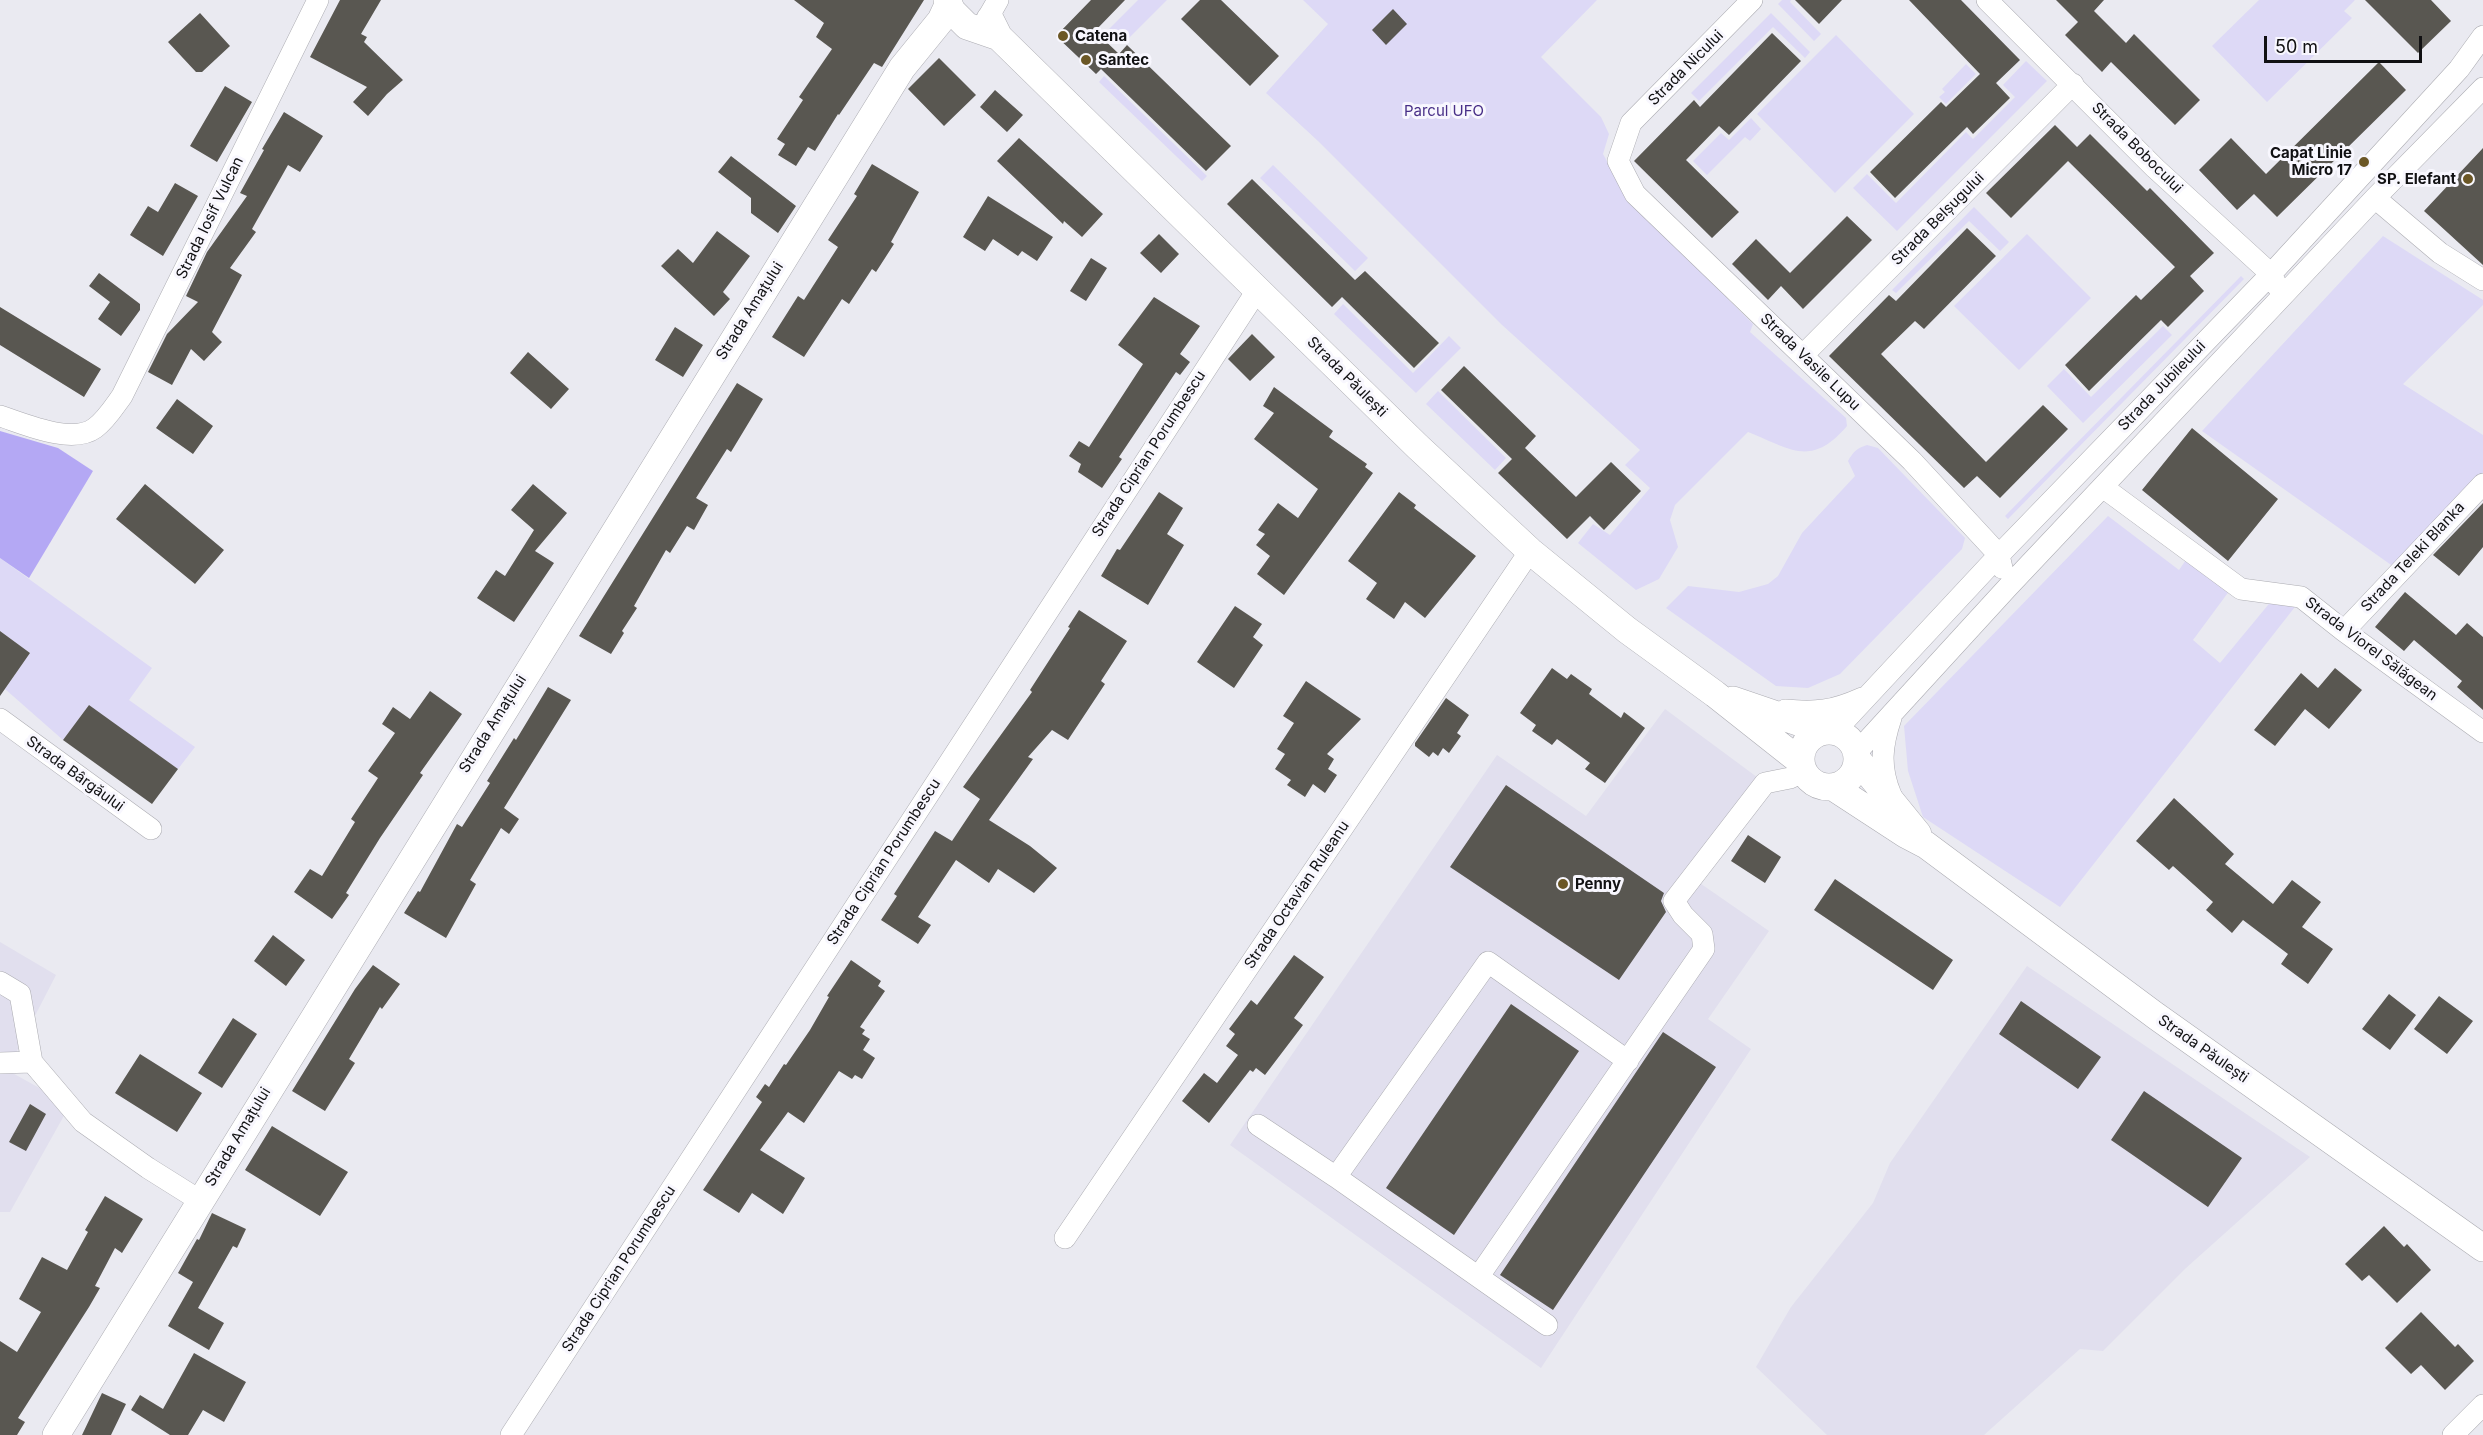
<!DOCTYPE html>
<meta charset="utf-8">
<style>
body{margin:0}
#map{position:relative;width:2483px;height:1435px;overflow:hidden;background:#eaeaf1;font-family:Inter,sans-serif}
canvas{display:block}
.scale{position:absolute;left:2264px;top:36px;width:158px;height:27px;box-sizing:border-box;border:3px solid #111113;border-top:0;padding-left:8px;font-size:18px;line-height:21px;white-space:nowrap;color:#111113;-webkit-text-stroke:4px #f8f7fe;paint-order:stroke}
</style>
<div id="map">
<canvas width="2483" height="1435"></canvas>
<div class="scale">50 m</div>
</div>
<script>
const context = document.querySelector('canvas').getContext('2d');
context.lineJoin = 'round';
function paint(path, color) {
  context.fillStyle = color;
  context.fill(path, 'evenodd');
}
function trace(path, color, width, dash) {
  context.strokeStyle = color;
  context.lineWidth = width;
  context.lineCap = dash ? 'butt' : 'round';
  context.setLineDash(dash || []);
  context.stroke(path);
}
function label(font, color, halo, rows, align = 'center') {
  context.font = font + ' Inter,sans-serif';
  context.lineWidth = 6;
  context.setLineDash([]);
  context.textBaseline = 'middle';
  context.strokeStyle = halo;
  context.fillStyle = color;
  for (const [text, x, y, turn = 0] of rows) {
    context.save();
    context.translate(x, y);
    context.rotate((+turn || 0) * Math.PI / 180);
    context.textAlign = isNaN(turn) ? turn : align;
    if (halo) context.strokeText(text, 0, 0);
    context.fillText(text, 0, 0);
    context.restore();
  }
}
paint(new Path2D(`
 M1665 709 1765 783 1694 879 1769 931 1708 1019 1751 1049 1541 1368 1230 1145 1497 755 1586 816Z
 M0 942 56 975 7 1070 70 1105 10 1212H0Z
 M2027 966 2310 1157 2186 1268 2103 1351 2080 1349 1984 1435H1827L1756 1367 1791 1307 1873 1203 1890 1163Z`), '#e1dfee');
paint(new Path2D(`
 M1138 0H1167L1123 44 1109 29Z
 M1303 0H1597L1541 57 1601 117 1609 134 1603 154 1628 199 1753 324 1750 332 1846 418 1847 426C1811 468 1791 449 1748 432L1675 505 1670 520 1678 547 1659 579 1636 590 1578 543 1593 524 1610 535 1650 488 1625 465 1640 450 1501 324 1318 141 1266 93 1328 24Z
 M1782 0H1791L1790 2 1821 34 1814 41 1778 4Z
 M2259 0H2355L2344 11 2352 18 2267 102 2212 46Z
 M1771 13 1810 52 1805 58 1773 27 1699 101 1691 93Z
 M1836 35 1914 114 1835 193 1757 114Z
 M2026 61 2047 81 1897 231 1853 188 1867 174 1896 203 1966 132 1973 139 2015 97 2003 85Z
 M1966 64 1976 74 1946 104 1939 97 1945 92 1942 89Z
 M1104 76 1207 176 1202 181 1099 82Z
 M1751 118 1761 129 1750 141 1745 137 1707 175 1693 161 1721 133 1729 140Z
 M1273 165 1368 258 1355 271 1260 178Z
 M1974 207 2009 242 2000 251 1969 221 1896 293 1892 290Z
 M2027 234 2091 298 2019 370 1954 306Z
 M2383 236 2483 300V305L2403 384 2483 435V473L2394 567 2202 431Z
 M2241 276 2244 279 2008 519 2005 516Z
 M1343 304 1413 373 1449 336 1461 348 1416 393 1334 314Z
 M2163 326 2172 335 2083 423 2047 386 2064 369 2091 397Z
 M1438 391 1506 458 1495 470 1426 404Z
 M1867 445 1878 448 1965 538 1962 549 1840 674 1808 688 1776 686 1666 608 1688 586 1739 592 1768 584 1778 576 1802 533 1855 476 1848 461C1853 452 1857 448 1867 445Z
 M2108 516 2179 570 2188 557 2230 590 2193 640 2220 663 2273 599 2298 603 2060 907 1923 817 1908 771 1904 726Z
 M0 558 152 668 129 700 195 747 178 769 89 705 63 740 5 689 30 653 0 631Z`), '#ddd9f6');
paint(new Path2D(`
 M0 431 58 448 93 471 29 578 0 558Z`), '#b4a8f4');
paint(new Path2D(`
 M340 0H381L361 34 367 37 364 42 403 80 387 94 368 116 353 102 367 87 310 57Z
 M794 0H924L882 67 874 63 839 115 838 114 815 151 808 147 796 166 778 155 785 144 777 139 803 100 799 97 832 49 816 37 824 23Z
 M1091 0H1125L1095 31 1119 54 1127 45 1231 146 1206 171 1101 69 1096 74 1056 36Z
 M1200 0H1221L1279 56 1250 86 1181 19Z
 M1795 0H1842L1819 24Z
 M1909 0H1961L2020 60 1996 83 2010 98 1973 134 1967 127 1895 198 1870 172 1941 102 1946 107 1980 74Z
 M2056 0H2104L2094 11 2126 43 2134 34 2200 100 2175 125 2111 62 2102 72 2065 35 2078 22Z
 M2365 0H2431L2451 21 2418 53Z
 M1393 9 1407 24 1386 45 1372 30Z
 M200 13 230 46 202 72H196L168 42Z
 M1772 33 1801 61 1729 135 1719 126 1686 160 1739 212 1712 238 1634 161 1694 100 1700 107Z
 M939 58 976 95 944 126 908 89Z
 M2379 62 2406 90 2277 217 2254 194 2237 210 2199 170 2231 138 2266 174Z
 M225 86 252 102 217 162 190 146Z
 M995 90 1023 115 1007 132 980 107Z
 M284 112 323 136 300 172 288 165 252 229 256 232 230 268 242 275 212 332 222 342 204 361 191 349 172 385 148 372 167 334 198 302 186 296 207 252 247 196 240 193 264 150 262 149Z
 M2055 125 2077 147 2090 134 2147 191 2150 188 2214 253 2190 276 2204 291 2168 327 2161 320 2089 391 2065 365 2136 295 2141 300 2175 267 2068 161 2011 218 1986 193Z
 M1019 138 1103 214 1082 237 1064 221 1063 224 997 161Z
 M2483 148V265L2424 211Z
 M731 156 796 206 778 233 751 213V198L718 172Z
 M872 164 919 192 891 242 894 244 876 272 872 269 849 304 842 299 804 357 772 337 798 296 804 300 838 247 828 240 857 196 854 194Z
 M1252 179 1355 280 1365 271 1439 343 1414 368 1342 297 1332 307 1227 204Z
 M175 183 198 196 163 256 130 235 148 206 158 212Z
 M988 196 1053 237 1037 261 1022 251 1018 256 993 239 985 251 963 237Z
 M1847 216 1872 240 1803 309 1781 286 1768 300 1732 264 1756 239 1790 273Z
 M1967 228 1996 256 1924 329 1915 321 1881 354 1986 462 2043 405 2068 429 2000 498 1977 476 1964 488 1829 356 1889 295 1896 301Z
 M717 231 750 256 723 292 730 299 714 316 661 266 678 249 693 263Z
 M1159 234 1179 254 1161 273 1140 253Z
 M1091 258 1107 268 1086 301 1070 291Z
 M99 273 140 304V310L121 336 98 319 110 302 89 286Z
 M1154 297 1200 326 1180 354 1190 362 1180 375 1176 372 1119 457 1122 459 1102 488 1078 472 1081 464 1069 456 1079 441 1089 447 1143 364 1118 345Z
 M0 307 101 369 84 397 0 345Z
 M675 327 703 345 683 377 655 360Z
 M1252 334 1275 357 1250 381 1228 359Z
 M528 352 569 389 551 409 510 373Z
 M1464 366 1536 436 1525 448 1576 497 1611 462 1641 491 1604 530 1590 516 1567 539 1498 473 1512 459 1441 390Z
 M737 383 763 399 731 452 727 449 696 498 708 505 694 530 687 526 670 553 666 550 634 606 637 608 622 631 624 633 611 654 579 636Z
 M1274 387 1333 431 1329 437 1367 464 1365 467 1373 473 1284 595 1257 574 1270 556 1256 545 1265 534 1258 530 1278 503 1298 518 1318 489 1254 439 1274 413 1263 406Z
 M177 399 213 426 193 454 156 428Z
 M2192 428 2278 499 2228 561 2142 490Z
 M145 484 224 550 195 584 116 519Z
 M533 484 567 513 535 551 554 563 514 622 477 598 496 570 505 576 534 530 511 510Z
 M1159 492 1183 508 1167 534 1184 545 1148 605 1101 576 1117 549 1120 550Z
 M1399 492 1416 505 1414 508 1476 556 1425 618 1405 602 1394 619 1366 599 1377 583 1348 561Z
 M2483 503V547L2459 576 2433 555Z
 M2405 592 2456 635 2467 623 2483 637V710L2457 687 2462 681 2414 640 2404 651 2375 627Z
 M1235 606 1262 624 1253 637 1263 645 1234 688 1197 662Z
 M1079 610 1127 641 1101 681 1105 684 1068 740 1052 730 1028 757 1033 759 989 820 1030 846 1057 868 1034 893 998 869 989 883 956 860 918 917 931 925 918 944 881 920 897 896 894 894 935 831 952 841 980 799 963 787 1032 692 1030 690 1070 628 1068 627Z
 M0 631 30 653 0 696Z
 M1552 668 1567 679 1571 674 1592 689 1589 694 1621 718 1624 712 1645 728 1605 783 1585 769 1590 763 1557 739 1552 745 1532 731 1536 725 1520 713Z
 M2335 668 2362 690 2329 729 2305 709 2275 746 2254 730 2301 673 2318 688Z
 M1306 681 1361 719 1327 754 1334 759 1328 769 1337 775 1325 793 1313 784 1305 797 1287 785 1291 780 1275 769 1285 754 1277 749 1294 723 1283 716Z
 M548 687 571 700 504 808 519 819 509 834 501 828 470 880 476 884 446 938 404 913 418 891 420 892 457 824 462 827 490 783 487 781 514 738 516 740Z
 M430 691 462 714 420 773 423 775 380 838 346 893 349 895 332 919 294 892 310 869 322 876 355 822 351 819 378 778 368 771 395 733 382 724 393 707 410 719Z
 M1446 698 1469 715 1457 733 1461 736 1449 753 1443 748 1438 756 1433 752 1429 757 1415 746V743Z
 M89 705 178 769 152 804 63 740Z
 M1506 785 1664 893 1661 901 1666 912 1619 980 1450 867Z
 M2174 798 2234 854 2225 864 2273 904 2292 880 2321 902 2302 927 2333 949 2308 984 2281 964 2288 954 2243 920 2232 933 2206 910 2213 902 2173 866 2169 870 2136 841Z
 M1748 835 1781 857 1765 883 1731 861Z
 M1835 879 1953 960 1933 990 1814 910Z
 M273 935 305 960 286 986 254 961Z
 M1294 955 1324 977 1294 1018 1303 1025 1265 1075 1256 1068 1253 1072 1250 1070 1209 1123 1182 1101 1204 1073 1217 1083 1238 1055 1226 1046 1235 1034 1229 1029 1251 1000 1257 1005Z
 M851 960 881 981 878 986 885 991 860 1027 865 1030 862 1034 870 1039 863 1050 875 1058 862 1079 855 1075 852 1079 839 1071 804 1123 788 1112 760 1150 805 1178 783 1214 752 1193 739 1213 703 1190 762 1102 756 1097 765 1084 769 1087 784 1064 786 1065 810 1030 829 997 827 996Z
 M373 965 400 984 382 1009 380 1007 349 1059 355 1063 325 1111 292 1091 355 989Z
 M2389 994 2416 1015 2390 1050 2362 1029Z
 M2439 996 2473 1021 2447 1054 2414 1029Z
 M2021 1001 2101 1057 2078 1089 1999 1034Z
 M1511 1004 1579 1051 1454 1235 1386 1188Z
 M233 1018 257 1034 222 1088 198 1073Z
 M1663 1032 1716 1067 1553 1310 1500 1275Z
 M140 1054 202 1093 177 1132 115 1093Z
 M2144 1091 2242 1158 2208 1207 2111 1140Z
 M30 1104 46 1114 26 1151 9 1142Z
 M272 1126 348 1172 320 1216 245 1170Z
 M105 1196 143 1219 122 1253 115 1248 95 1286 100 1288 89 1307 18 1418 25 1422 17 1435H0V1341L17 1352 41 1312 19 1299 42 1257 67 1270 88 1232 85 1230Z
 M212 1213 246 1229 237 1248 233 1246 198 1308 224 1323 209 1350 168 1326 193 1282 178 1273 197 1239 199 1240Z
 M2384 1226 2404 1247 2407 1244 2431 1270 2397 1303 2369 1275 2362 1281 2345 1264Z
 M2421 1312 2455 1347 2458 1344 2474 1361 2445 1390 2421 1365 2411 1374 2385 1348Z
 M194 1353 246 1382 224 1422 203 1410 188 1435H170L131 1410 140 1395 163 1409Z
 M102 1393 126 1404 111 1435H82Z`), '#595751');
const minor = new Path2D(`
 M1752 0 1631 123 1618 161 1635 194 1912 461 1999 555 2002 568
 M1987 0 2155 168 2271 274 2277 286
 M990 14 998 0
 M2375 198 2440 253 2483 280
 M1803 355 2073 84
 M0 416C25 424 72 445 95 428 106 420 114 407 122 396L318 0
 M2104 488 2241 589 2301 597 2344 631 2483 732
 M2344 631 2483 484
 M1785 710C1816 713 1833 711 1862 698
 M0 719 151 829
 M1835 731 1999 555 2271 274 2459 69 2483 36
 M1856 753 2007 588 2375 198 2483 88
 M1891 795C1879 767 1882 745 1891 718
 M0 982 20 994 32 1062
 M0 1063 32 1062 83 1122 148 1168 199 1200
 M1258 1125 1336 1177 1547 1325
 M1336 1177 1488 962 1628 1061
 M1065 1238 1530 551
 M1479 1276 1704 949 1702 934 1683 915 1674 901 1765 783 1790 778 1803 772
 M511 1435 1258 289
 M2453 1435 2483 1405`);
const major = new Path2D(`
 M947 0 952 11 967 26 999 37
 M990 19 999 37 1417 446 1530 551 1627 630 1715 694 1801 762
 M1733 700 1824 731
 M1801 759a28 28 0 1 1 56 0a28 28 0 1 1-56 0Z
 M1857 759 1918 834
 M1833 787 1905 834 1926 845 2156 1016 2483 1248
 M56 1435C335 978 618 523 902 68L941 20 948 5`);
trace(minor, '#acacb2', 22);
trace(major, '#acacb2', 28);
trace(minor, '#fff', 21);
trace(major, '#fff', 27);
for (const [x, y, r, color] of [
 [1063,36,6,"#6b5726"],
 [1086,60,6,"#6b5726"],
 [2364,162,6,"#6b5726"],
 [2468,179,6,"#6b5726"],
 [1563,884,6,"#6b5726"]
]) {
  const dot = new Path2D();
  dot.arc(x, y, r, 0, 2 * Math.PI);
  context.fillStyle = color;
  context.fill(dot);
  trace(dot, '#f8f7fe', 2);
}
label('bold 15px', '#111113', '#f8f7fe', [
 ["Catena",1075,36],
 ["Santec",1098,60],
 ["Capat Linie",2352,153,"right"],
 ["Micro 17",2352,170,"right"],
 ["SP. Elefant",2456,179,"right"],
 ["Penny",1575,884]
], 'left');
label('15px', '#111113', '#f8f7fe', [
 ["Strada Nicului",1686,68,-45],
 ["Strada Bobocului",2137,148,45],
 ["Strada Iosif Vulcan",210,218,-64],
 ["Strada Belșugului",1938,219,-45],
 ["Strada Amațului",750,311,-58],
 ["Strada Vasile Lupu",1810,362,44],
 ["Strada Păulești",1347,377,45],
 ["Strada Jubileului",2162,386,-46],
 ["Strada Ciprian Porumbescu",1149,454,-57],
 ["Strada Teleki Blanka",2413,557,-47],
 ["Strada Viorel Sălăgean",2371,649,37],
 ["Strada Amațului",493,724,-58],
 ["Strada Bârgăului",75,774,36],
 ["Strada Ciprian Porumbescu",884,862,-57],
 ["Strada Octavian Ruleanu",1297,895,-56],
 ["Strada Păulești",2203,1049,35],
 ["Strada Amațului",238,1137,-59],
 ["Strada Ciprian Porumbescu",619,1269,-57]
]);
label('15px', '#482f87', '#f8f7fe', [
 ["Parcul UFO",1444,111]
]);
</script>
